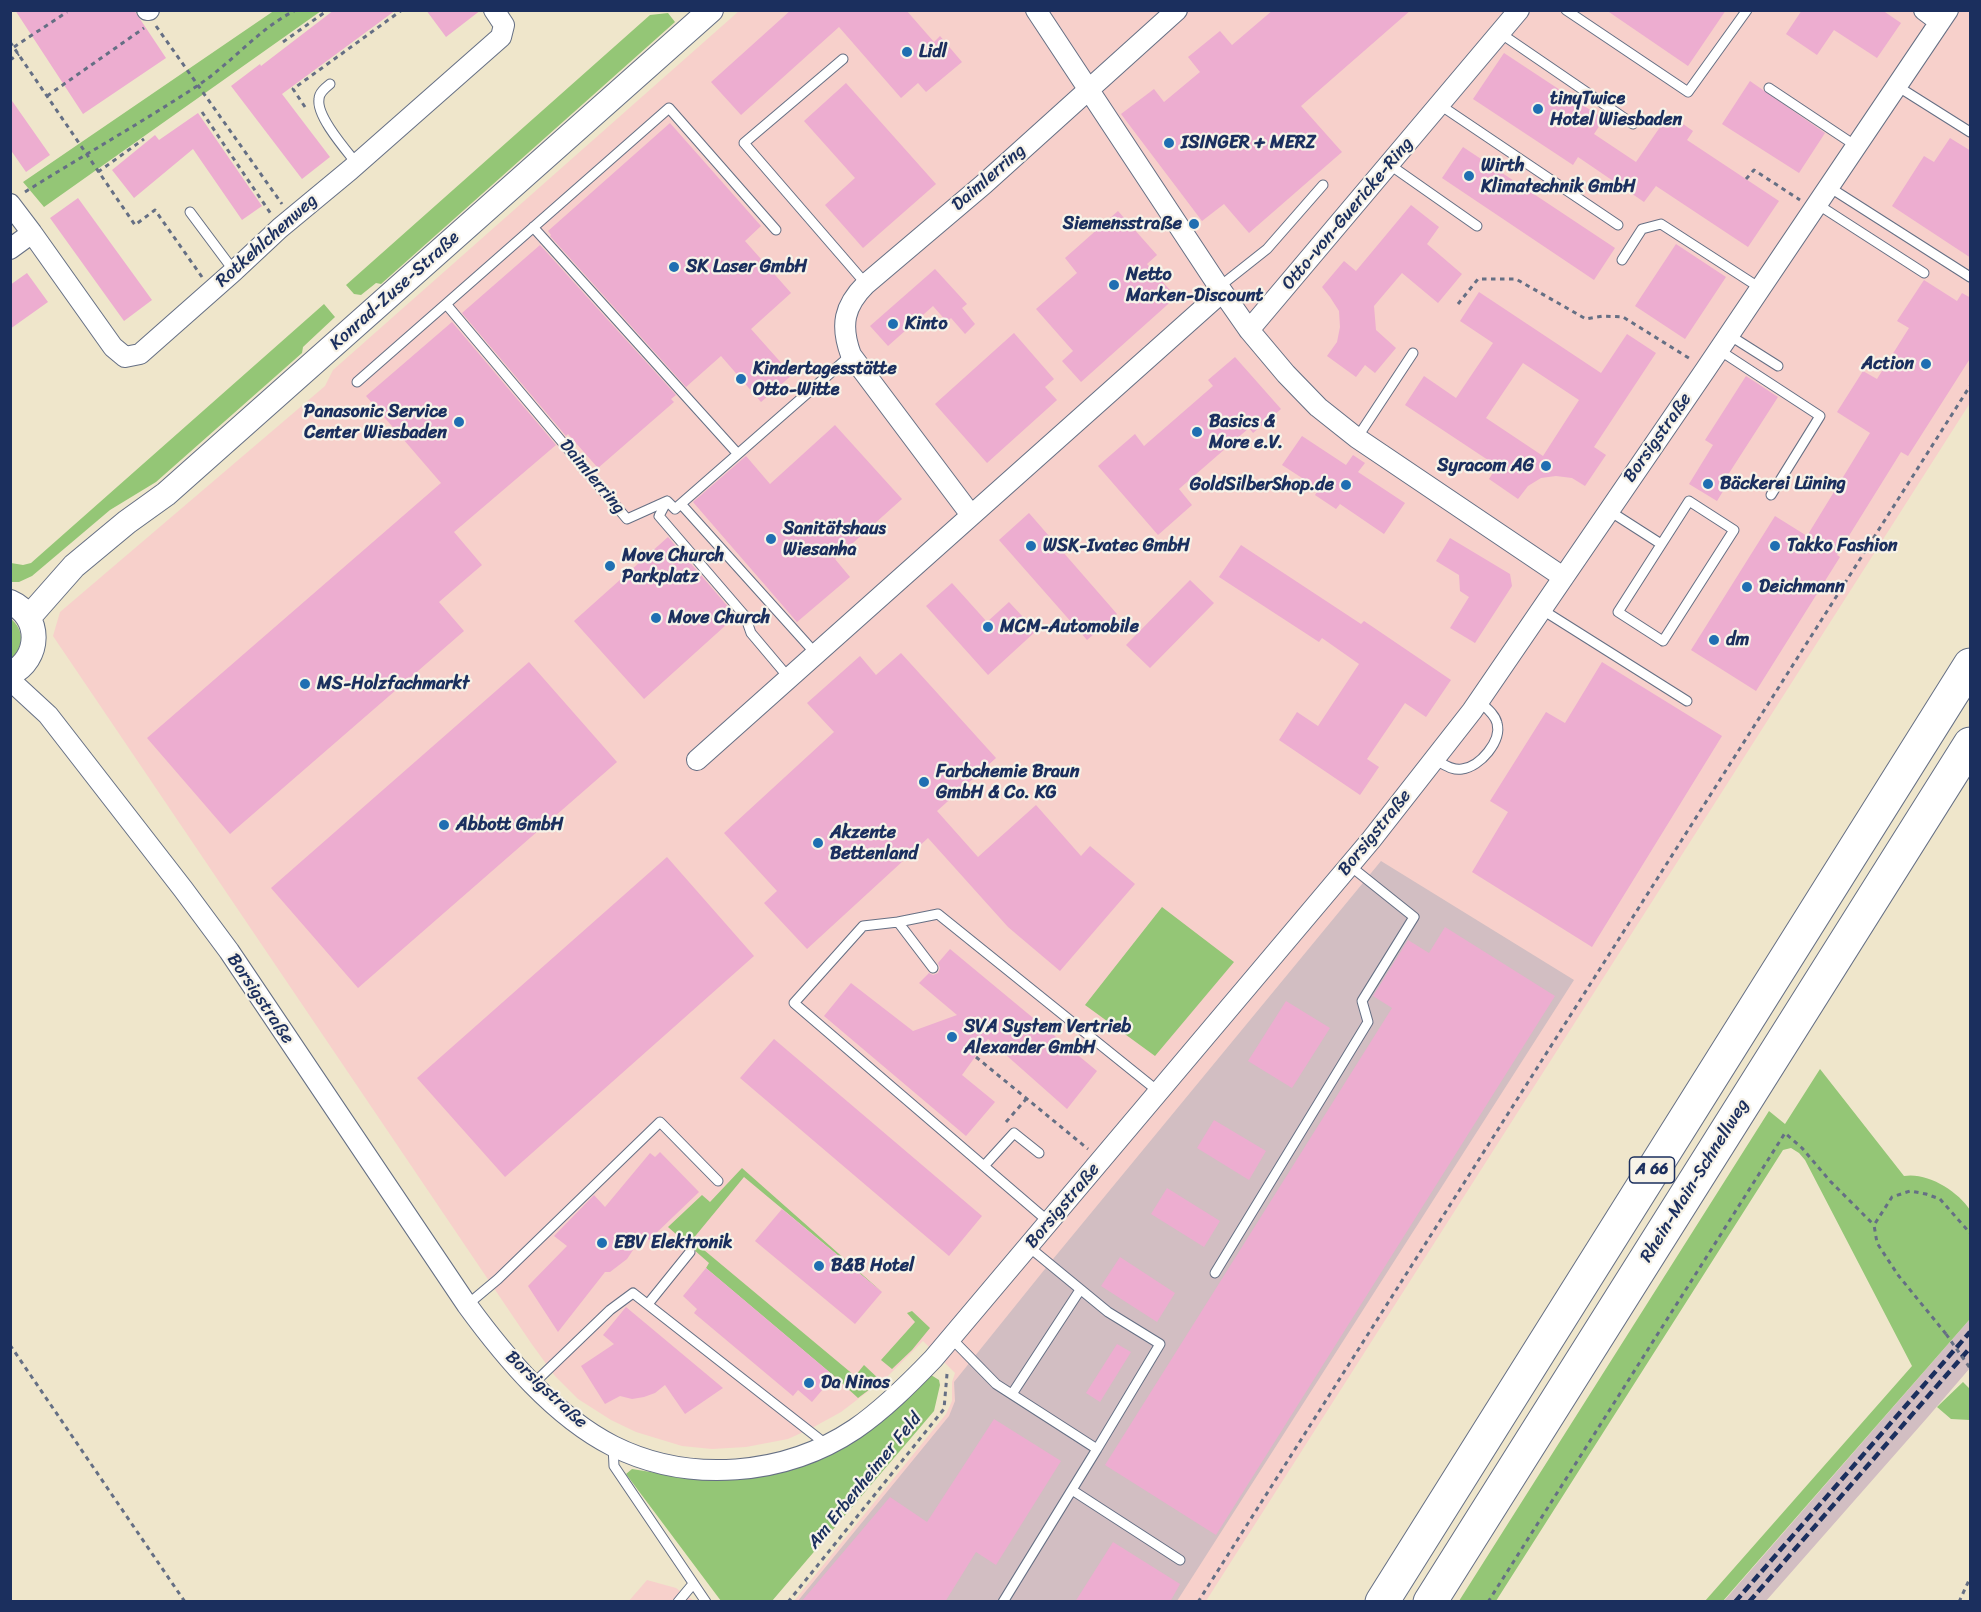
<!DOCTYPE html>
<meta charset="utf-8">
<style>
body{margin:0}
#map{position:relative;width:1981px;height:1612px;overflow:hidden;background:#efe6cb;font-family:Sriracha,sans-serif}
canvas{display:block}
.frame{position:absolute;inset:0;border:12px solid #1b2f5e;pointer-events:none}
</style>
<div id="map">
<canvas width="1981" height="1612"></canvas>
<div class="frame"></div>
</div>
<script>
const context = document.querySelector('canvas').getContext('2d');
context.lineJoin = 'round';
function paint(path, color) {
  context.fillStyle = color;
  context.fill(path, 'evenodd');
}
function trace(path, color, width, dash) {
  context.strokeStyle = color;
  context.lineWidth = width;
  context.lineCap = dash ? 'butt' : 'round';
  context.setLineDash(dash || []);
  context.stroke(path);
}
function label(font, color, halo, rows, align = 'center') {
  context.font = font + ' Sriracha,sans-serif';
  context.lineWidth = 4.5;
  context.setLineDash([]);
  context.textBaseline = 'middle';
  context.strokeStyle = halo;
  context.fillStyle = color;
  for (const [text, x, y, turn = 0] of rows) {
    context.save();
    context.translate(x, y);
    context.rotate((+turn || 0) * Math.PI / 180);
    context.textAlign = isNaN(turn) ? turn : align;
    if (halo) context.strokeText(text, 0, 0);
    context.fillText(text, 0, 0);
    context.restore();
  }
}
paint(new Path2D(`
 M739 11H1970V403L1206 1601H794L946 1414 952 1401V1382L955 1373 923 1341 887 1377 841 1412 812 1428 788 1439 746 1447 712 1449 682 1446 636 1432 611 1420 578 1399 555 1376 531 1343 53 636 60 612 325 386 333 370Z
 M647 1580 676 1588 694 1601 628 1602Z`), '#f7d0cb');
paint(new Path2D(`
 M1381 861 1574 980 1177 1601 797 1602 949 1416 955 1401 954 1382 1049 1264Z
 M1970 1319V1368L1927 1418 1766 1601 1723 1602Z`), '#d2bec2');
paint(new Path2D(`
 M275 10 321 11 44 207 23 182Z
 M668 13 675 22 381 284 376 283 361 295 354 294 346 285 650 15Z
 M324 304 335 317 303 347 302 353 156 482 110 510 32 576 19 582H11V563L23 565 31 563Z
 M10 618C26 631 23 647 10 661Z
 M1162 907 1234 962 1155 1056 1085 1005Z
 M1820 1069 1904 1176C1927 1172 1958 1191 1970 1210V1319L1723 1601H1705L1912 1366 1805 1160 1799 1153 1791 1148 1783 1150 1496 1601H1459L1769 1111 1785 1124Z
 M742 1168 882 1292 744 1177 692 1240 855 1376 864 1365 881 1381 858 1398 834 1376 706 1268 709 1263 668 1227 702 1195 710 1202Z
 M912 1311 930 1328 912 1350 892 1369 881 1360 915 1322 907 1313Z
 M931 1375 939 1380 940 1385 934 1411 772 1601H721L626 1474 632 1469 669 1475 712 1479 749 1477 783 1470 860 1435 899 1407Z
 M1963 1382 1970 1389V1420L1951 1419 1937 1407Z`), '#94c676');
paint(new Path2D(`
 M15 10H134L166 58 83 114Z
 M334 10H396L282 94 330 157 302 179 231 86 260 64 261 66Z
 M426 10H481L446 37Z
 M791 10H906L934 42 940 36 962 62 926 92 918 83 901 98 839 27 741 115 711 82Z
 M1273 10H1411L1301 106 1342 152 1249 233 1224 204 1202 221 1121 114 1154 89 1164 102 1200 72 1188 57 1220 31 1232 45Z
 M1606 10H1726L1688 66Z
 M1802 10H1882L1901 23 1877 58 1834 30 1817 55 1786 34Z
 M1504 53 1604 119 1594 134 1636 162 1669 114 1693 131 1687 140 1779 201 1748 247 1656 186 1644 202 1578 157 1573 165 1473 99Z
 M1750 81 1825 133 1799 173 1722 124Z
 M846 83 936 184 863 248 825 205 855 178 804 121Z
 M10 98 50 155 26 172 10 149Z
 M198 113 262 206 242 220 193 149 134 198 112 170 155 135 159 140Z
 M670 123 761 226 745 241 791 293 751 329 792 375 761 402 721 356 686 387 550 236 551 235 548 231Z
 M1950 138 1971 151V258L1892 206 1924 156 1934 162Z
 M1463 147 1615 248 1594 280 1442 178Z
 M78 198 152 300 124 321 50 218Z
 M1411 205 1439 227 1427 244 1462 274 1438 303 1402 273 1374 306 1376 330 1396 348 1375 373 1365 365 1356 377 1327 356 1337 342 1340 327 1339 311 1330 297 1322 287 1344 261 1356 271Z
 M1118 211 1157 255 1147 264 1176 297 1081 382 1062 361 1073 351 1036 309 1077 273 1065 258Z
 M1676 244 1726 277 1685 339 1635 306Z
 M540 245 676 395 671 399 674 402 598 468 568 434 566 436 462 313Z
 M935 269 967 304 962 308 975 324 965 334 951 318 947 322 933 306 888 346 870 326Z
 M27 273 48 302 10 329V285Z
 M1924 280 1957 301 1962 293 1971 298V357L1908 456 1901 452 1837 555 1840 557 1756 691 1691 650 1775 516 1807 536 1870 433 1837 412 1863 371 1877 379 1909 328 1897 321Z
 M1479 292 1601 373 1627 334 1656 353 1594 447 1606 455 1585 486 1572 478 1556 476 1541 478 1528 486 1518 499 1489 479 1497 466 1405 405 1424 376 1456 398 1493 343 1460 321ZM1523 363 1579 400 1543 456 1486 418Z
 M452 322 556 445 454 532 482 565 439 602 464 631 230 834 147 738 441 483 366 396Z
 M1014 333 1054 379 1045 387 1057 400 987 463 935 404Z
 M1235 357 1281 409 1253 433 1249 428 1179 489 1192 505 1158 535 1098 466 1135 434 1144 446 1213 386 1208 380Z
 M1746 376 1778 397 1724 481 1728 483 1717 501 1689 484 1713 445 1705 440Z
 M835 425 902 499 835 559 850 577 797 622 693 502 746 456 770 484Z
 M1302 436 1346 465 1353 455 1365 463 1358 472 1405 503 1384 534 1340 504 1336 509 1315 495 1319 489 1282 465Z
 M1029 513 1117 614 1087 640 999 540Z
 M668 537 736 616 644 699 574 621Z
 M1450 538 1510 574 1512 586 1475 643 1450 628 1469 597 1460 591 1459 575 1436 561Z
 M1241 545 1361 624 1364 621 1451 680 1426 717 1405 703 1367 759 1379 767 1360 795 1279 740 1297 712 1318 726 1359 664 1322 638 1319 642 1219 577Z
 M1190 580 1214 603 1150 668 1126 645Z
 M952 583 987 622 1009 602 1036 631 988 675 926 606Z
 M901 653 996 758 937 811 978 857 1036 805 1081 856 1090 846 1135 884 1060 971 1008 927 928 838 807 949 764 903 777 891 724 833 834 732 807 703 860 656 876 675Z
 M529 662 617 762 358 988 271 888Z
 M1602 662 1722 736 1592 947 1472 872 1508 812 1490 801 1546 712 1565 723Z
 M667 857 754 956 505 1177 417 1078Z
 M1445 927 1555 996 1216 1535 1105 1465 1392 1008 1373 996 1408 940 1429 953Z
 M950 949 1097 1071 1067 1109 988 1039 962 1075 995 1102 966 1136 824 1016 851 983 913 1031 957 1015 919 983 929 973 933 975 938 973 940 968 938 963Z
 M1286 1001 1330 1028 1292 1088 1248 1061Z
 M774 1039 982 1216 949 1256 740 1078Z
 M1214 1120 1266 1151 1249 1180 1197 1148Z
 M660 1152 699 1192 649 1240 646 1237 633 1250 627 1259 610 1272H605L558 1332 528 1286 567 1246 554 1236 594 1195 605 1207 650 1153 655 1157Z
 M1167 1188 1220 1221 1204 1247 1151 1214Z
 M782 1209 882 1292 855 1324 755 1241Z
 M1120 1257 1175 1293 1157 1322 1101 1286Z
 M706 1268 834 1376 812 1402 798 1390 793 1396 694 1313 697 1309 683 1296Z
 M626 1307 723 1388 685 1414 665 1385 655 1393 644 1397 632 1399 620 1396 605 1404 581 1366 614 1344 603 1335Z
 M1117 1344 1131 1352 1100 1402 1086 1393Z
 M994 1419 1061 1461 996 1565 976 1552 945 1602H801L890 1497 927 1522Z
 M1113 1542 1180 1584 1170 1602H1075Z`), '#edadd0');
const service = new Path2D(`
 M1566 10 1688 92 1747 10
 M1500 33 1633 124
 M843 59 744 143 866 284
 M330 84C325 88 319 93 319 99 316 116 346 150 357 164
 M1897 86 1970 132
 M1769 88 1856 146
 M1440 105 1618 225
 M1390 165 1477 226
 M1829 187 1970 277
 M1817 204 1924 273
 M190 212 234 271
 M533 227 737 453
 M1622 260 1642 229 1661 224 1760 288
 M1219 287 1267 249 1323 185
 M446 304 669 108 776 230
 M1729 335 1778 366
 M1719 350 1820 416 1771 495
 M357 382 446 304 627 519 667 501 675 509 851 355
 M1357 438 1413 353
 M667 501 659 516 745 616 751 633 789 678
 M1689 501 1734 530 1663 641 1618 612Z
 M681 504 816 654
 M1608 510 1661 544
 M1541 609 1687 701
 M1435 760C1444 764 1452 771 1462 769 1480 767 1502 741 1497 723 1495 714 1485 707 1479 701
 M898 922 863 926 794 1003 1049 1222
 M933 968 898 922 938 914 1159 1092
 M984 1166 1014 1133 1039 1153
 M1029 1247 1108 1312 1160 1344 1097 1449
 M1215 1273 1368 1022 1362 1001 1414 917 1349 865
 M648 1304 690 1252
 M467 1305 498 1279 660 1122 718 1181
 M951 1338 996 1384 1097 1449 1003 1602
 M533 1384 610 1310 633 1293 827 1445
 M1012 1394 1080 1290
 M613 1446 614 1466 706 1602
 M1072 1490 1180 1560
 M678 1602 693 1584`);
const minor = new Path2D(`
 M147 10H149
 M1036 10 1219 287 1249 330 1286 374 1318 407 1357 438 1563 577
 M1924 10 1940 22
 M10 204 32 233 10 249
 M32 233 113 347 125 357 140 354 234 271 280 228 350 170 501 37 504 25 494 10
 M1249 330 1519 10
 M971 515 851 355C840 325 844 306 866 284L984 184 1177 10
 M10 680 48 715 183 889 229 951 467 1305C505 1357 554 1416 613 1446 689 1484 785 1476 855 1429 884 1409 909 1384 933 1359L1371 840 1472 711 1706 369 1948 10
 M697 760 1222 292`);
const tertiary = new Path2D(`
 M10 602C42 616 41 659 10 674
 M29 617 74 566 127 522 166 494 711 10`);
const motorway = new Path2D(`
 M1382 1602 1970 665
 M1430 1602 1970 744`);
trace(service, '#656f84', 11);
trace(minor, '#656f84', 22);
trace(tertiary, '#656f84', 26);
trace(motorway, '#656f84', 35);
trace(new Path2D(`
 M156 26 282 204
 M10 42 135 225 155 210 202 277
 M283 42 328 10
 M14 47 67 12
 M10 60 19 54
 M47 96 144 28
 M305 107 293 89 402 10
 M202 112 271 214
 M98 172 144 139
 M1746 179 1754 170 1800 200
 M25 192C82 156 141 123 197 86 232 63 258 29 296 10
 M1458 304 1478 279H1516L1586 319 1603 316 1623 317 1692 360
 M976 1057 1088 1149
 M1006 1122 1027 1098
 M1946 1334 1898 1275 1877 1243 1874 1225 1892 1197 1910 1191 1926 1194 1940 1199 1970 1233
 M10 1345 185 1602
 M788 1602 944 1409 947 1374
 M1198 1602 1970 386
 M1488 1602 1785 1133 1802 1148 1830 1181 1874 1225
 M1959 1602 1970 1578`), '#656f84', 3, [4.5, 4.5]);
trace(service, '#fff', 9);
trace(minor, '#fff', 20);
trace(tertiary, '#fff', 24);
trace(motorway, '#fff', 33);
trace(new Path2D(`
 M1735 1602 1970 1332
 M1749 1602 1970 1348`), '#1b2f5e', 4.5, [9, 4.5]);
trace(new Path2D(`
 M1946 1334 1970 1368`), '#656f84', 3, [4.5, 4.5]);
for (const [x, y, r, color] of [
 [907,52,6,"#1f6fb2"],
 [1538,109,6,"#1f6fb2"],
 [1169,143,6,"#1f6fb2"],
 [1469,176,6,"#1f6fb2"],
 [1194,224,6,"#1f6fb2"],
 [674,267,6,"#1f6fb2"],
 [1114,285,6,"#1f6fb2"],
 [893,324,6,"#1f6fb2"],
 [1926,364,6,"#1f6fb2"],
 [741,379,6,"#1f6fb2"],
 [459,422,6,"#1f6fb2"],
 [1197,432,6,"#1f6fb2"],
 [1546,466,6,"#1f6fb2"],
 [1708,484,6,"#1f6fb2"],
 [1346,485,6,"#1f6fb2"],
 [771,539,6,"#1f6fb2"],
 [1031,546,6,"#1f6fb2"],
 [1775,546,6,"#1f6fb2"],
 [610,566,6,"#1f6fb2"],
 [1747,587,6,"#1f6fb2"],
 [656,618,6,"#1f6fb2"],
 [988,627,6,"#1f6fb2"],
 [1714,640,6,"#1f6fb2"],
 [305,684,6,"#1f6fb2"],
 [924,782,6,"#1f6fb2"],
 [444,825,6,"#1f6fb2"],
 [818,843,6,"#1f6fb2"],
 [952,1037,6,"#1f6fb2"],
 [602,1243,6,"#1f6fb2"],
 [819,1266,6,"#1f6fb2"],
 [809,1383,6,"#1f6fb2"]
]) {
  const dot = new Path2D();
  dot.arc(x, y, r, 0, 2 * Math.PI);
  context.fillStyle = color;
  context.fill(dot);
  trace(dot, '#f7f3e8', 2);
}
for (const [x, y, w] of [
 [1652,1170,45]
]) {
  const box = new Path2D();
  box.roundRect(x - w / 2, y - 13, w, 26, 4.5);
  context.fillStyle = '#f7f3e8';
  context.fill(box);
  trace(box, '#1b2f5e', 1.5);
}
label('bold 16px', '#1b2f5e', null, [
 ["A 66",1652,1170]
]);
label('bold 18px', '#1b2f5e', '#f7f3e8', [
 ["Lidl",919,52],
 ["tinyTwice",1550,99],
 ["Hotel Wiesbaden",1550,120],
 ["ISINGER + MERZ",1181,143],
 ["Wirth",1481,166],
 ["Klimatechnik GmbH",1481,187],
 ["Siemensstraße",1182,224,"right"],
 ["SK Laser GmbH",686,267],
 ["Netto",1126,275],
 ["Marken-Discount",1126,296],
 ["Kinto",905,324],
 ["Action",1914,364,"right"],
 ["Kindertagesstätte",753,369],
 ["Otto-Witte",753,390],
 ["Panasonic Service",447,412,"right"],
 ["Center Wiesbaden",447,433,"right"],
 ["Basics &",1209,422],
 ["More e.V.",1209,443],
 ["Syracom AG",1534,466,"right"],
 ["Bäckerei Lüning",1720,484],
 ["GoldSilberShop.de",1334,485,"right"],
 ["Sanitätshaus",783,529],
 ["Wiesanha",783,550],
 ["WSK-Ivatec GmbH",1043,546],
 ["Takko Fashion",1787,546],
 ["Move Church",622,556],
 ["Parkplatz",622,577],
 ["Deichmann",1759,587],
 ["Move Church",668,618],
 ["MCM-Automobile",1000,627],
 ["dm",1726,640],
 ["MS-Holzfachmarkt",317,684],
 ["Farbchemie Braun",936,772],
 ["GmbH & Co. KG",936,793],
 ["Abbott GmbH",456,825],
 ["Akzente",830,833],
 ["Bettenland",830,854],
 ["SVA System Vertrieb",964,1027],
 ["Alexander GmbH",964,1048],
 ["EBV Elektronik",614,1243],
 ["B&B Hotel",831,1266],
 ["Da Ninos",821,1383]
], 'left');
label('18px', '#1b2f5e', '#f7f3e8', [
 ["Daimlerring",989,178,-41],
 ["Otto-von-Guericke-Ring",1348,214,-50],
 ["Rotkehlchenweg",267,241,-42],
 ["Konrad-Zuse-Straße",395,291,-42],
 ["Borsigstraße",1658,438,-55],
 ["Daimlerring",592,477,50],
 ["Borsigstraße",1375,833,-51],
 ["Borsigstraße",260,999,56],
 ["Rhein-Main-Schnellweg",1695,1181,-58],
 ["Borsigstraße",1063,1206,-50],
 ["Borsigstraße",546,1390,43],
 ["Am Erbenheimer Feld",865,1481,-51]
]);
</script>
